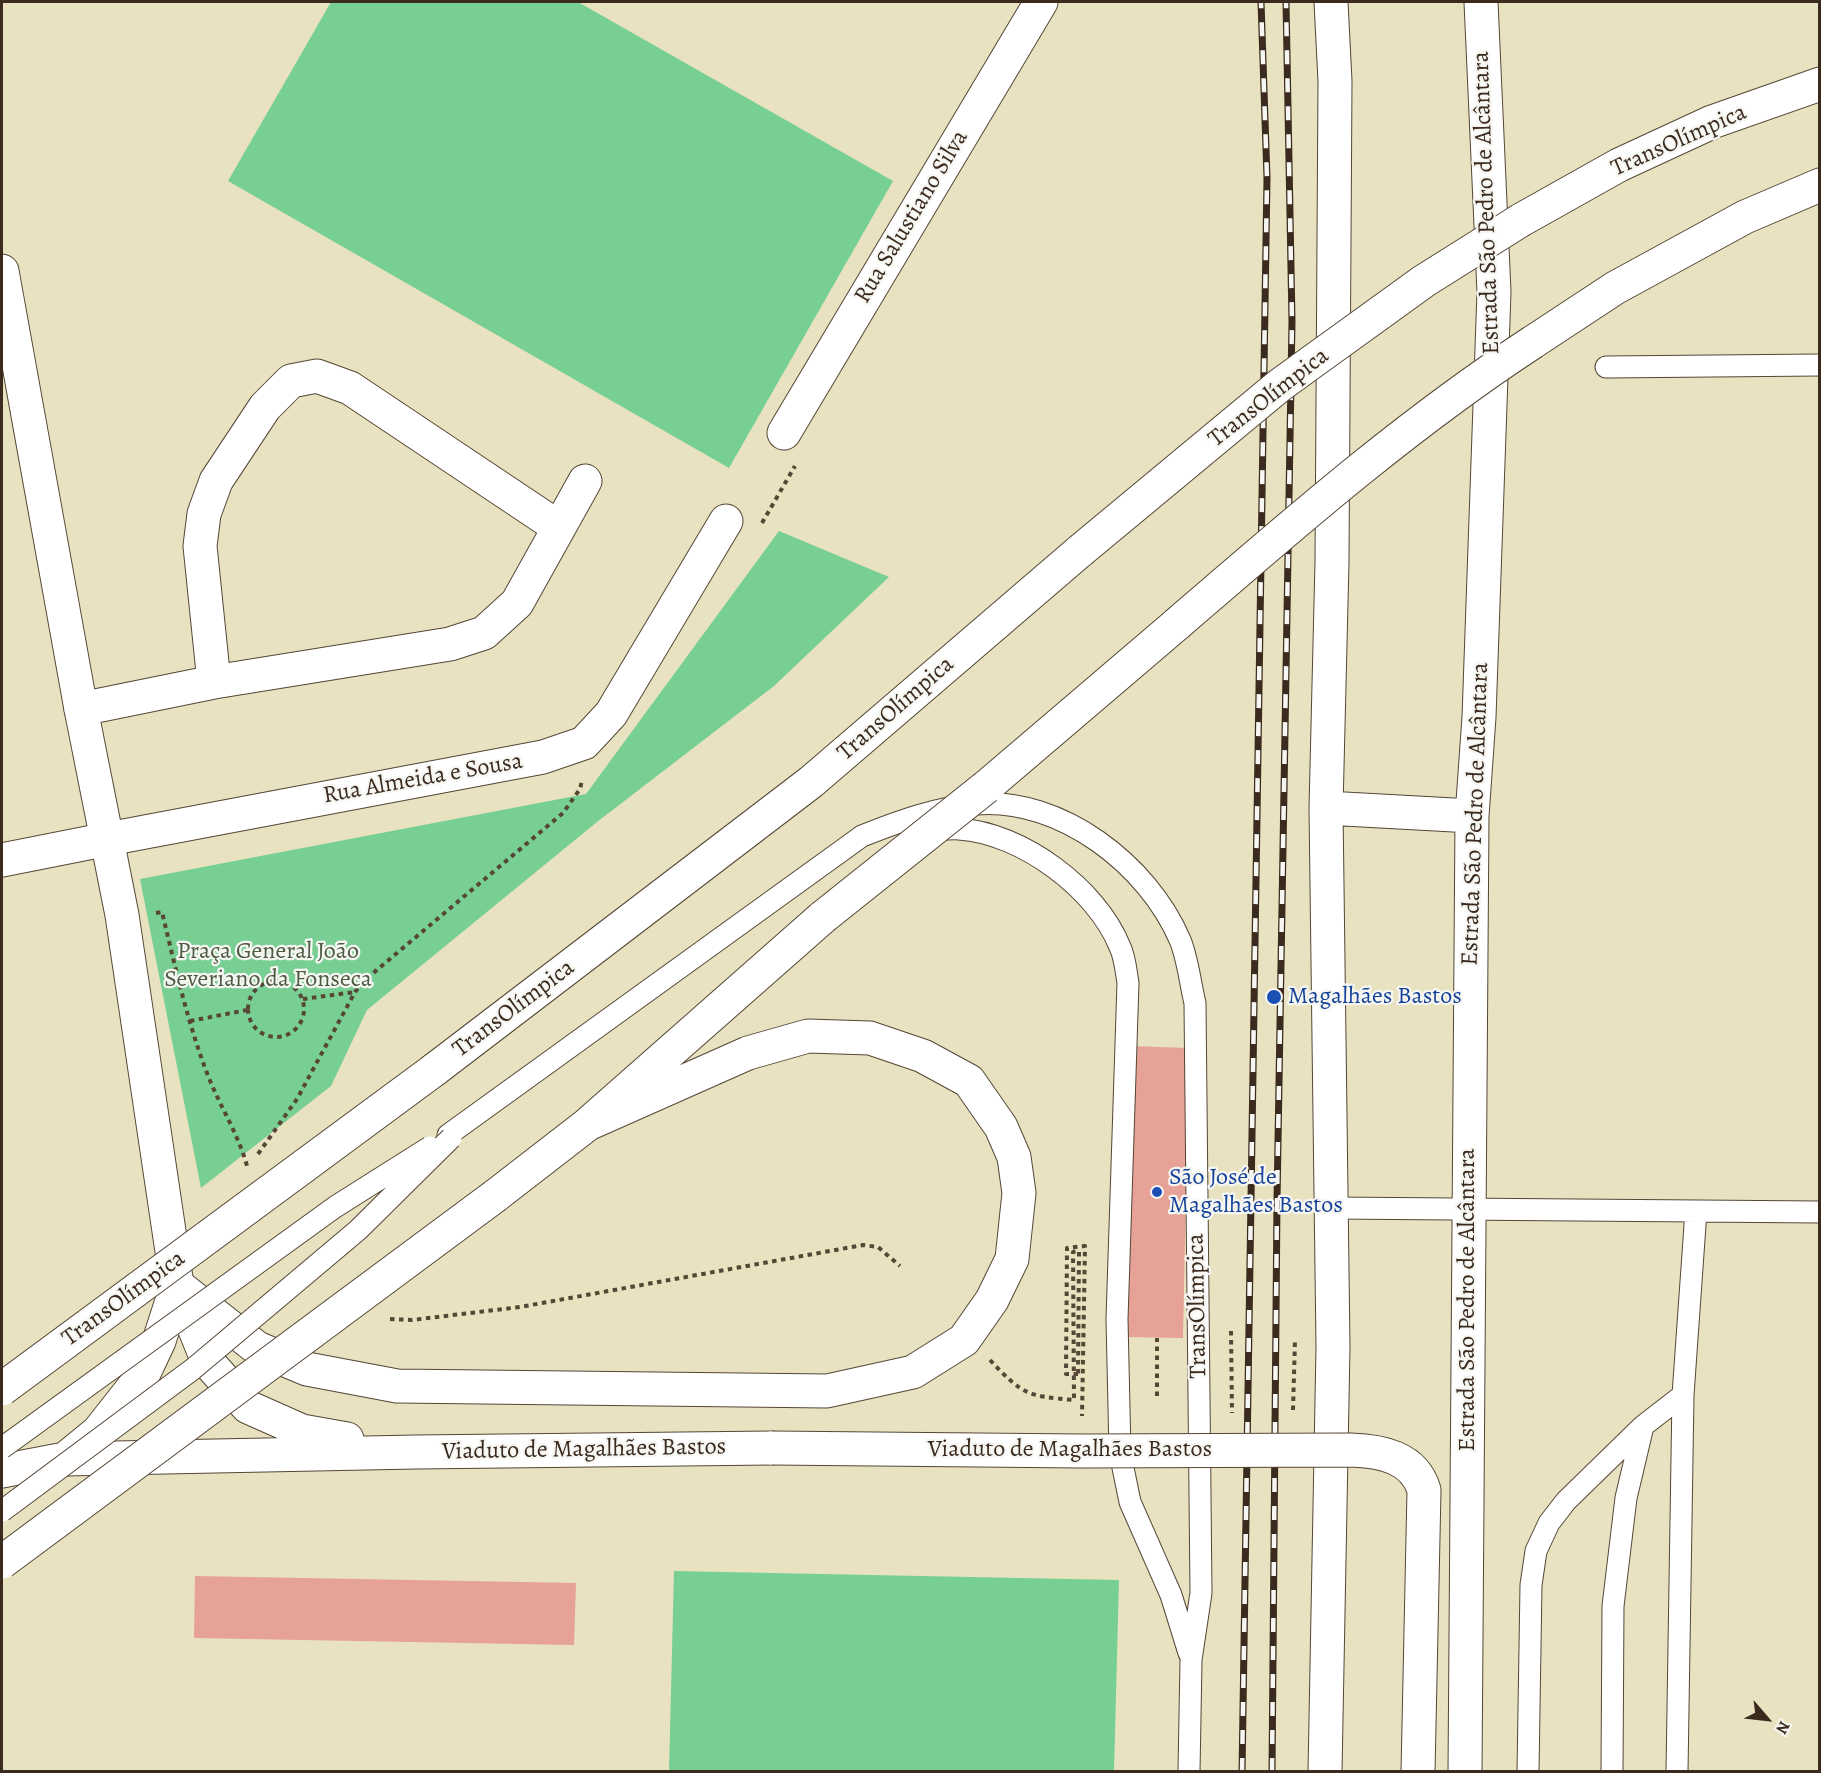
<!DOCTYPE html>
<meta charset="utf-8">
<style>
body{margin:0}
#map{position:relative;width:1821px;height:1773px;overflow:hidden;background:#e8e2c0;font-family:Alegreya,serif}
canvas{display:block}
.frame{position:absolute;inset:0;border:3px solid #3b2a1e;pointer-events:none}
.north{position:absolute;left:1737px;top:1689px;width:60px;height:60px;-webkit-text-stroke:4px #f6f6f2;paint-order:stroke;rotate:118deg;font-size:16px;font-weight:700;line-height:24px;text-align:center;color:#3b2a1e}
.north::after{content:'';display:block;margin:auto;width:21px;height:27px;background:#3b2a1e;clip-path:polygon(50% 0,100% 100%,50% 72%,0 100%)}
</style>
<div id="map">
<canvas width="1821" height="1773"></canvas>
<div class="frame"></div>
<div class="north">N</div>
</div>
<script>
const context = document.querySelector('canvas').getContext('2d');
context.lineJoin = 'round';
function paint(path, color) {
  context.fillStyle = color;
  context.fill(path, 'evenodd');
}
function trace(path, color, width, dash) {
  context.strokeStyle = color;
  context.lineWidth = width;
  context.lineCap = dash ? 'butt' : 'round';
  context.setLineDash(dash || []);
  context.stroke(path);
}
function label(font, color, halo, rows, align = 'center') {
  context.font = font + ' Alegreya,serif';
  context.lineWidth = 4.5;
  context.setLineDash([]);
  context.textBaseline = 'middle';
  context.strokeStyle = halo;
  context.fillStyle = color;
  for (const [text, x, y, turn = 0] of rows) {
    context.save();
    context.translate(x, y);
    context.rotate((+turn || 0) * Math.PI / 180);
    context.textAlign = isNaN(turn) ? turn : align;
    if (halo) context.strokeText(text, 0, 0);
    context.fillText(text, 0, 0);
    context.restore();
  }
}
paint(new Path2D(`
 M331 2H578L893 181 729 468 228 181Z
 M779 531 889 577 774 686 597 822 367 1010 331 1086 201 1188 140 879 586 794Z
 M674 1571 1119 1580 1114 1771H669Z`), '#78cf94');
paint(new Path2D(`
 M1130 1046 1189 1048 1183 1338 1125 1337Z
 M195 1576 576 1583 574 1645 194 1638Z`), '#e6a296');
const lane = new Path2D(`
 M1606 367 1820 365
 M931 831C940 830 950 828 959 829 1022 833 1097 889 1120 947 1125 957 1126 971 1128 983L1117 1319 1120 1453 1130 1502 1171 1595 1189 1653
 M448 1135 862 836C900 821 935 808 976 804 1061 797 1148 865 1180 940 1188 959 1190 983 1195 1003L1201 1593 1191 1660 1189 1772
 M1333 1208 1820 1212
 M1528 1772 1531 1585 1536 1551 1549 1523 1566 1501 1643 1426 1683 1395
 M1612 1772 1613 1606 1626 1498 1643 1426
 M1677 1772 1683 1395 1696 1211`);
const street = new Path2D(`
 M784 433 1041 2
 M214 682 200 546 204 514 216 481 265 407 291 381 317 376 350 388 558 527
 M81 709 214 682 450 644 484 633 517 603 585 481
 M108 839 543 757 584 743 611 714 726 521`);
const secondary = new Path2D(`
 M1326 808 1472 816
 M2 860 108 839
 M177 1285 208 1362 248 1407 302 1431 347 1439
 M65 1459 416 1452 772 1448
 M1325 1772 1333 1347 1326 808 1332 562 1335 81 1331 2
 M1465 1772 1472 816 1479 717 1494 292 1481 2`);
const primary = new Path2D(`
 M2 271 81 709 122 915 177 1285 159 1341 143 1375 98 1432 65 1459 2 1471`);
const highway = new Path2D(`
 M1521 220 1619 165 1712 122 1820 84
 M1533 342 1615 288 1745 217 1820 185
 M986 787 1177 624
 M434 1070 811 782 1080 551
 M495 1196 588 1124 823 917
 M177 1285 257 1348 307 1369 397 1386 827 1391 913 1372 964 1340 992 1300 1012 1259 1019 1193 1014 1157 1001 1127 969 1081 923 1056 870 1038 808 1036 748 1053 588 1124`);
trace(lane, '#554636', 23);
trace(street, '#554636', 35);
trace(secondary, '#554636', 35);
trace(primary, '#554636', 35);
trace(highway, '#554636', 35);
trace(new Path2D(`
 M762 523 795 466
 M156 913 162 912C175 966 187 1021 207 1073 219 1105 238 1133 247 1166
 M248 1009a28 28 0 1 1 56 0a28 28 0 1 1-56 0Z
 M303 999 355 992
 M190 1021 247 1010
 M258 1154 297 1099 355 992 365 980 563 813 580 789 582 780
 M390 1319 412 1320 520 1307 863 1245 878 1247 900 1266
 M1231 1331 1232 1413
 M990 1360C1023 1395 1027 1396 1074 1400L1073 1252 1079 1251 1078 1374
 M1157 1396V1338
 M1293 1410 1295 1340`), '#554636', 4, [4.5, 4.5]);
trace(lane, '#fff', 21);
trace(street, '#fff', 33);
trace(secondary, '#fff', 33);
trace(primary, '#fff', 33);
trace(highway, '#fff', 33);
const rail = new Path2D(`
 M1242 1772 1267 178 1261 2
 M1272 1772 1277 1200 1292 321 1286 2`);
trace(rail, '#3b2a1e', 7);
trace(rail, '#f6f6f2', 4.5, [14]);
const laneBridge = new Path2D(`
 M2 1448 335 1207 430 1147
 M2 1511 193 1369 358 1230 451 1138`);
const secondaryBridge = new Path2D(`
 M772 1448 1081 1451 1351 1450C1381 1451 1414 1457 1424 1490L1418 1772`);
const highwayBridge = new Path2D(`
 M1080 551 1280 385 1424 281 1521 220
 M1177 624C1292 525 1406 425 1533 342
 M823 917 986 787
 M2 1389 434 1070
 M2 1562 495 1196`);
trace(laneBridge, '#554636', 23, []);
trace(secondaryBridge, '#554636', 35, []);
trace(highwayBridge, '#554636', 35, []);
trace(new Path2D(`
 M1078 1374H1066L1067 1248 1085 1246 1082 1416`), '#554636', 4, [4.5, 4.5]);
trace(laneBridge, '#fff', 21);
trace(secondaryBridge, '#fff', 33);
trace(highwayBridge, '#fff', 33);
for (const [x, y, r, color] of [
 [1274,997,8,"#1a4fb4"],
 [1157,1192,6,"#1a4fb4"]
]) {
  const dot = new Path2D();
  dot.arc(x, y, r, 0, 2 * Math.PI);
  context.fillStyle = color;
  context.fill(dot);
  trace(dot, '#f6f6f2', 2);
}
label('24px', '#3b2a1e', '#f6f6f2', [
 ["TransOlímpica",1679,141,-24],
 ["Estrada São Pedro de Alcântara",1487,203,-92],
 ["Rua Salustiano Silva",912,217,-59],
 ["TransOlímpica",1269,398,-38],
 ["TransOlímpica",896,709,-41],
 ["Rua Almeida e Sousa",423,779,-10],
 ["Estrada São Pedro de Alcântara",1476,814,-88],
 ["TransOlímpica",514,1009,-37],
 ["TransOlímpica",124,1299,-36],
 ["Estrada São Pedro de Alcântara",1468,1300,-90],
 ["TransOlímpica",1198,1306,-91],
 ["Viaduto de Magalhães Bastos",584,1450,-1],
 ["Viaduto de Magalhães Bastos",1070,1450]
]);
label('24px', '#4d5c41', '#f6f6f2', [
 ["Praça General João",268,952],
 ["Severiano da Fonseca",268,980]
]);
label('24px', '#164399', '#f6f6f2', [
 ["Magalhães Bastos",1288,997],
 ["São José de",1169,1178],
 ["Magalhães Bastos",1169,1206]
], 'left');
</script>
